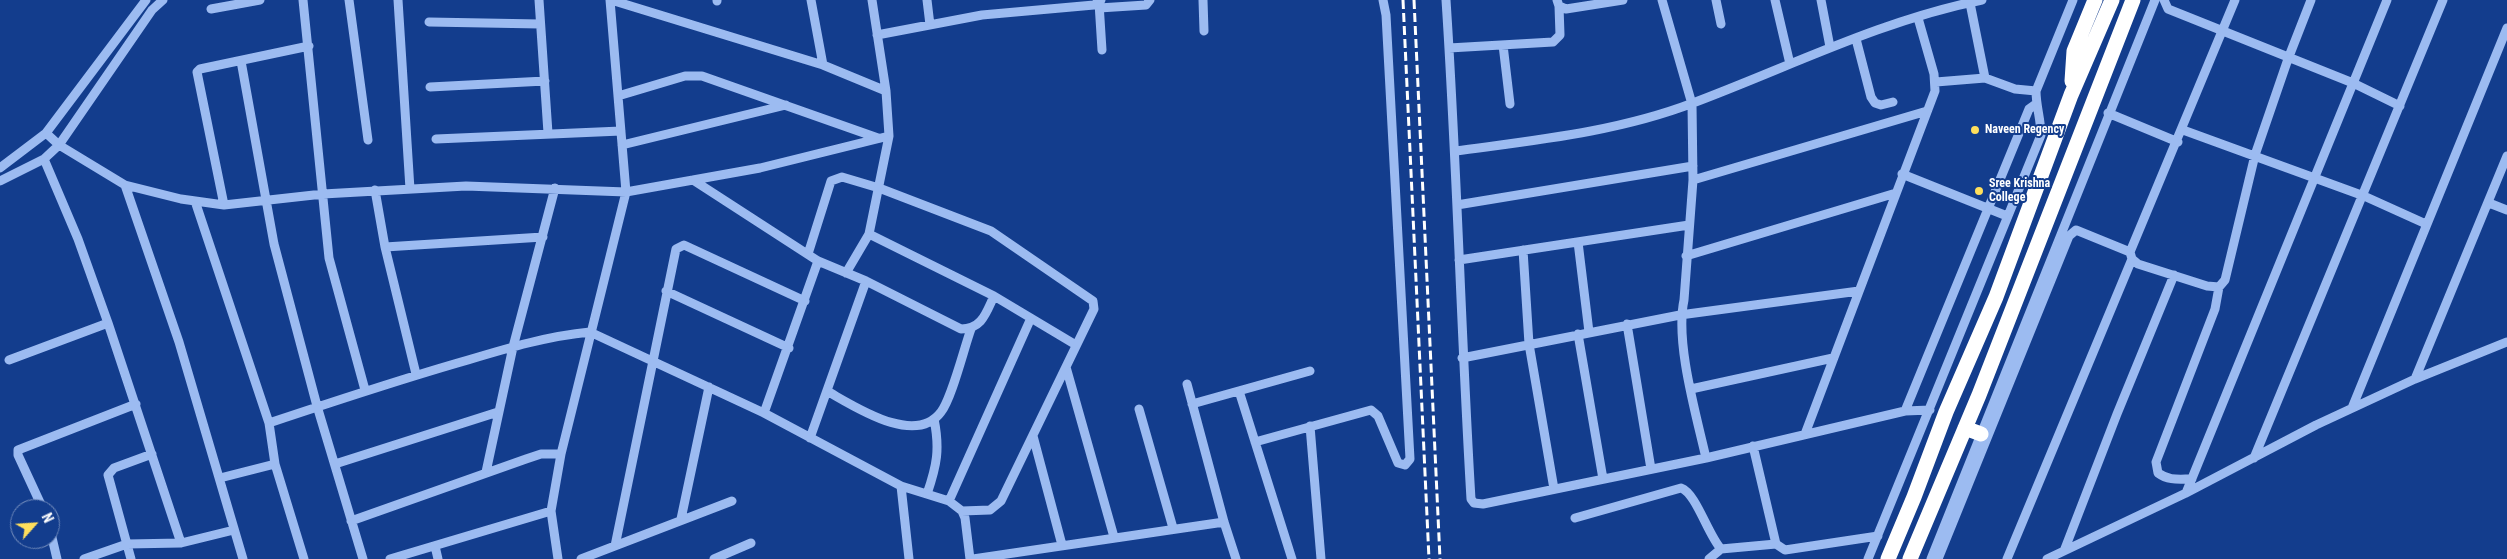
<!DOCTYPE html>
<style>
body{margin:0}
#map{position:relative;width:2507px;height:559px;overflow:hidden;background:#133d8d;font-family:"Roboto Condensed",sans-serif}
canvas{display:block}
.north{position:absolute;left:10px;top:499px;width:50px;height:50px;box-sizing:border-box;background:#133d8d;border:1px solid #718bbb;border-radius:50%;rotate:64deg;font-size:14px;font-weight:700;line-height:20px;text-align:center;color:#fff}
.north::after{content:'';display:block;margin:auto;width:18px;height:22px;background:#ffdf5c;clip-path:polygon(50% 0,100% 100%,50% 72%,0 100%)}
</style>
<div id="map">
<canvas width="2507" height="559"></canvas>
<div class="north">N</div>
</div>
<script>
const context = document.querySelector('canvas').getContext('2d');
context.lineJoin = 'round';
function trace(path, color, width, dash) {
  context.strokeStyle = color;
  context.lineWidth = width;
  context.lineCap = dash ? 'butt' : 'round';
  context.setLineDash(dash || []);
  context.stroke(path);
}
function label(font, color, halo, rows, align = 'center') {
  context.font = font + ' "Roboto Condensed",sans-serif';
  context.lineWidth = 4;
  context.setLineDash([]);
  context.textBaseline = 'middle';
  context.strokeStyle = halo;
  context.fillStyle = color;
  for (const [text, x, y, turn = 0] of rows) {
    context.save();
    context.translate(x, y);
    context.rotate((+turn || 0) * Math.PI / 180);
    context.textAlign = isNaN(turn) ? turn : align;
    if (halo) context.strokeText(text, 0, 0);
    context.fillText(text, 0, 0);
    context.restore();
  }
}
trace(new Path2D(`
 M303 0 329 258 365 390
 M349 0 368 140
 M398 0 410 189
 M539 0 548 133
 M611 0 823 65 886 91
 M717 0V1
 M811 0 823 65
 M872 0 886 91 889 136 869 234 994 296 1076 345
 M927 0 930 25
 M1203 0 1204 31
 M1446 0C1457 166 1461 333 1471 499L1474 503 1483 504 1706 458 1905 411 1930 410
 M1557 0 1559 6 1566 9 1623 0
 M1662 0 1692 104 1693 180 1684 300C1675 342 1696 414 1706 458
 M1716 0 1721 24
 M1775 0 1790 64
 M1821 0 1830 47
 M2164 0 2168 9 2353 83 2400 106
 M1099 3 1102 50
 M1970 3 1985 78
 M1099 8 1146 5 1150 0
 M211 9 260 0
 M429 22 540 24
 M877 35 982 15 1094 5 1101 0
 M1856 39 1871 97 1875 103 1881 105 1893 102
 M1503 45 1510 104
 M1449 48 1553 42 1560 35 1559 6
 M241 61 274 244 317 406 363 559
 M1936 82 1985 78 2015 89 2036 91
 M430 87 545 81
 M618 96 685 76H702L878 138
 M2108 113 2178 142
 M2183 130 2364 196 2426 224
 M46 133 59 145 125 185 181 199 224 205 323 194 466 186 626 192 760 168 889 136
 M436 139 621 131
 M622 145 786 105
 M1456 151C1536 140 1617 132 1693 103 1789 67 1882 20 1982 0
 M44 159 78 239 108 323 181 543
 M0 168 46 133 146 0
 M1902 174 2007 216
 M693 180 818 261 866 281 961 329C982 329 986 313 994 296
 M1693 180 1927 111
 M0 181 44 159 59 145 152 10 163 0
 M125 185 179 342 243 559
 M375 190 385 247 416 374
 M195 201 269 423 275 464 304 559
 M2489 203 2507 210
 M224 205 197 72 200 69 309 46
 M1457 205 1693 166
 M1578 242 1589 332
 M385 247 543 237
 M1523 250 1529 344 1554 489
 M808 254 831 181 842 177 879 188 991 231 1093 301 1094 309 1001 501 990 510 962 511
 M1686 256 1896 193
 M1459 260 1689 225
 M846 273 869 234
 M2219 287 2207 286 2138 264 2132 259 2130 252 2235 0
 M666 291 789 348
 M1627 324 1651 469
 M1578 334 1603 479
 M1462 358 1680 315 1859 291
 M9 360 108 323
 M1066 367 1114 537
 M2415 379 2507 156
 M1187 384 1224 522 1236 559
 M1691 389 1833 358
 M827 391C854 406 915 447 941 412 952 398 964 348 971 329
 M1239 391 1292 559
 M1192 404 1310 371
 M2352 408 2507 28
 M1139 409 1173 528
 M1905 411 2029 109 2036 104
 M764 413 818 261
 M269 423C335 401 401 379 468 360 508 348 548 336 590 332L764 413 901 486 949 501 962 511 965 518 970 559
 M1310 426 1321 559
 M1805 434 1935 91 1934 74 1918 18
 M1033 436 1062 545
 M810 438 866 281
 M1255 442 1371 410 1378 416 1398 463 1405 465 1410 459 1386 15 1383 0
 M1753 446 1776 544 1785 550 1878 536
 M2254 458 2443 0
 M335 464 498 412
 M486 472 513 347 555 188
 M220 478 275 464
 M2192 479C2179 479 2169 481 2158 473L2156 462 2215 309 2219 287 2225 280 2255 155 2288 59 2311 0
 M901 486 909 559
 M2186 493 2387 0
 M927 494C937 465 940 449 934 419
 M949 501 1031 318
 M43 509 18 455V450L136 404
 M1575 518 1681 488C1696 493 1708 535 1721 549L1776 544
 M681 519 709 387
 M351 521 526 459 541 454H561
 M50 529 57 559
 M435 546 438 559
 M615 546 676 249 684 245 805 301
 M2064 551 2117 414 2174 275
 M84 559 127 544 181 543 234 530
 M131 559 108 475 114 468 152 454
 M390 559 551 511
 M558 559 551 511 561 454 626 192 610 0
 M581 559 732 501
 M714 559 751 543
 M973 559 1224 522
 M1709 559 1721 549
 M1868 559 2041 135C2041 120 2036 106 2036 91L2073 0
 M1931 559 2155 0
 M1938 559 2069 236 2076 230 2130 252
 M2007 559 2132 259
 M2047 559 2186 493 2316 425 2415 379 2507 342`), '#9cbbf1', 9);
trace(new Path2D(`
 M2072 81 2074 51 2095 0
 M1965 428 1981 434
 M1888 559 1914 497 1946 412 1996 297 2071 95 2112 0
 M1910 559 1979 395 2133 0`), '#fff', 15);
trace(new Path2D(`
 M1403 0 1429 559
 M1414 0 1440 559`), '#fff', 3, [9, 4]);
for (const [x, y, r, color] of [
 [1975,130,5,"#ffdf5c"],
 [1979,191,5,"#ffdf5c"]
]) {
  const dot = new Path2D();
  dot.arc(x, y, r, 0, 2 * Math.PI);
  context.fillStyle = color;
  context.fill(dot);
  trace(dot, '#133d8d', 2);
}
label('bold 12px', '#fff', '#133d8d', [
 ["Naveen Regency",1985,130],
 ["Sree Krishna",1989,184],
 ["College",1989,198]
], 'left');
</script>
